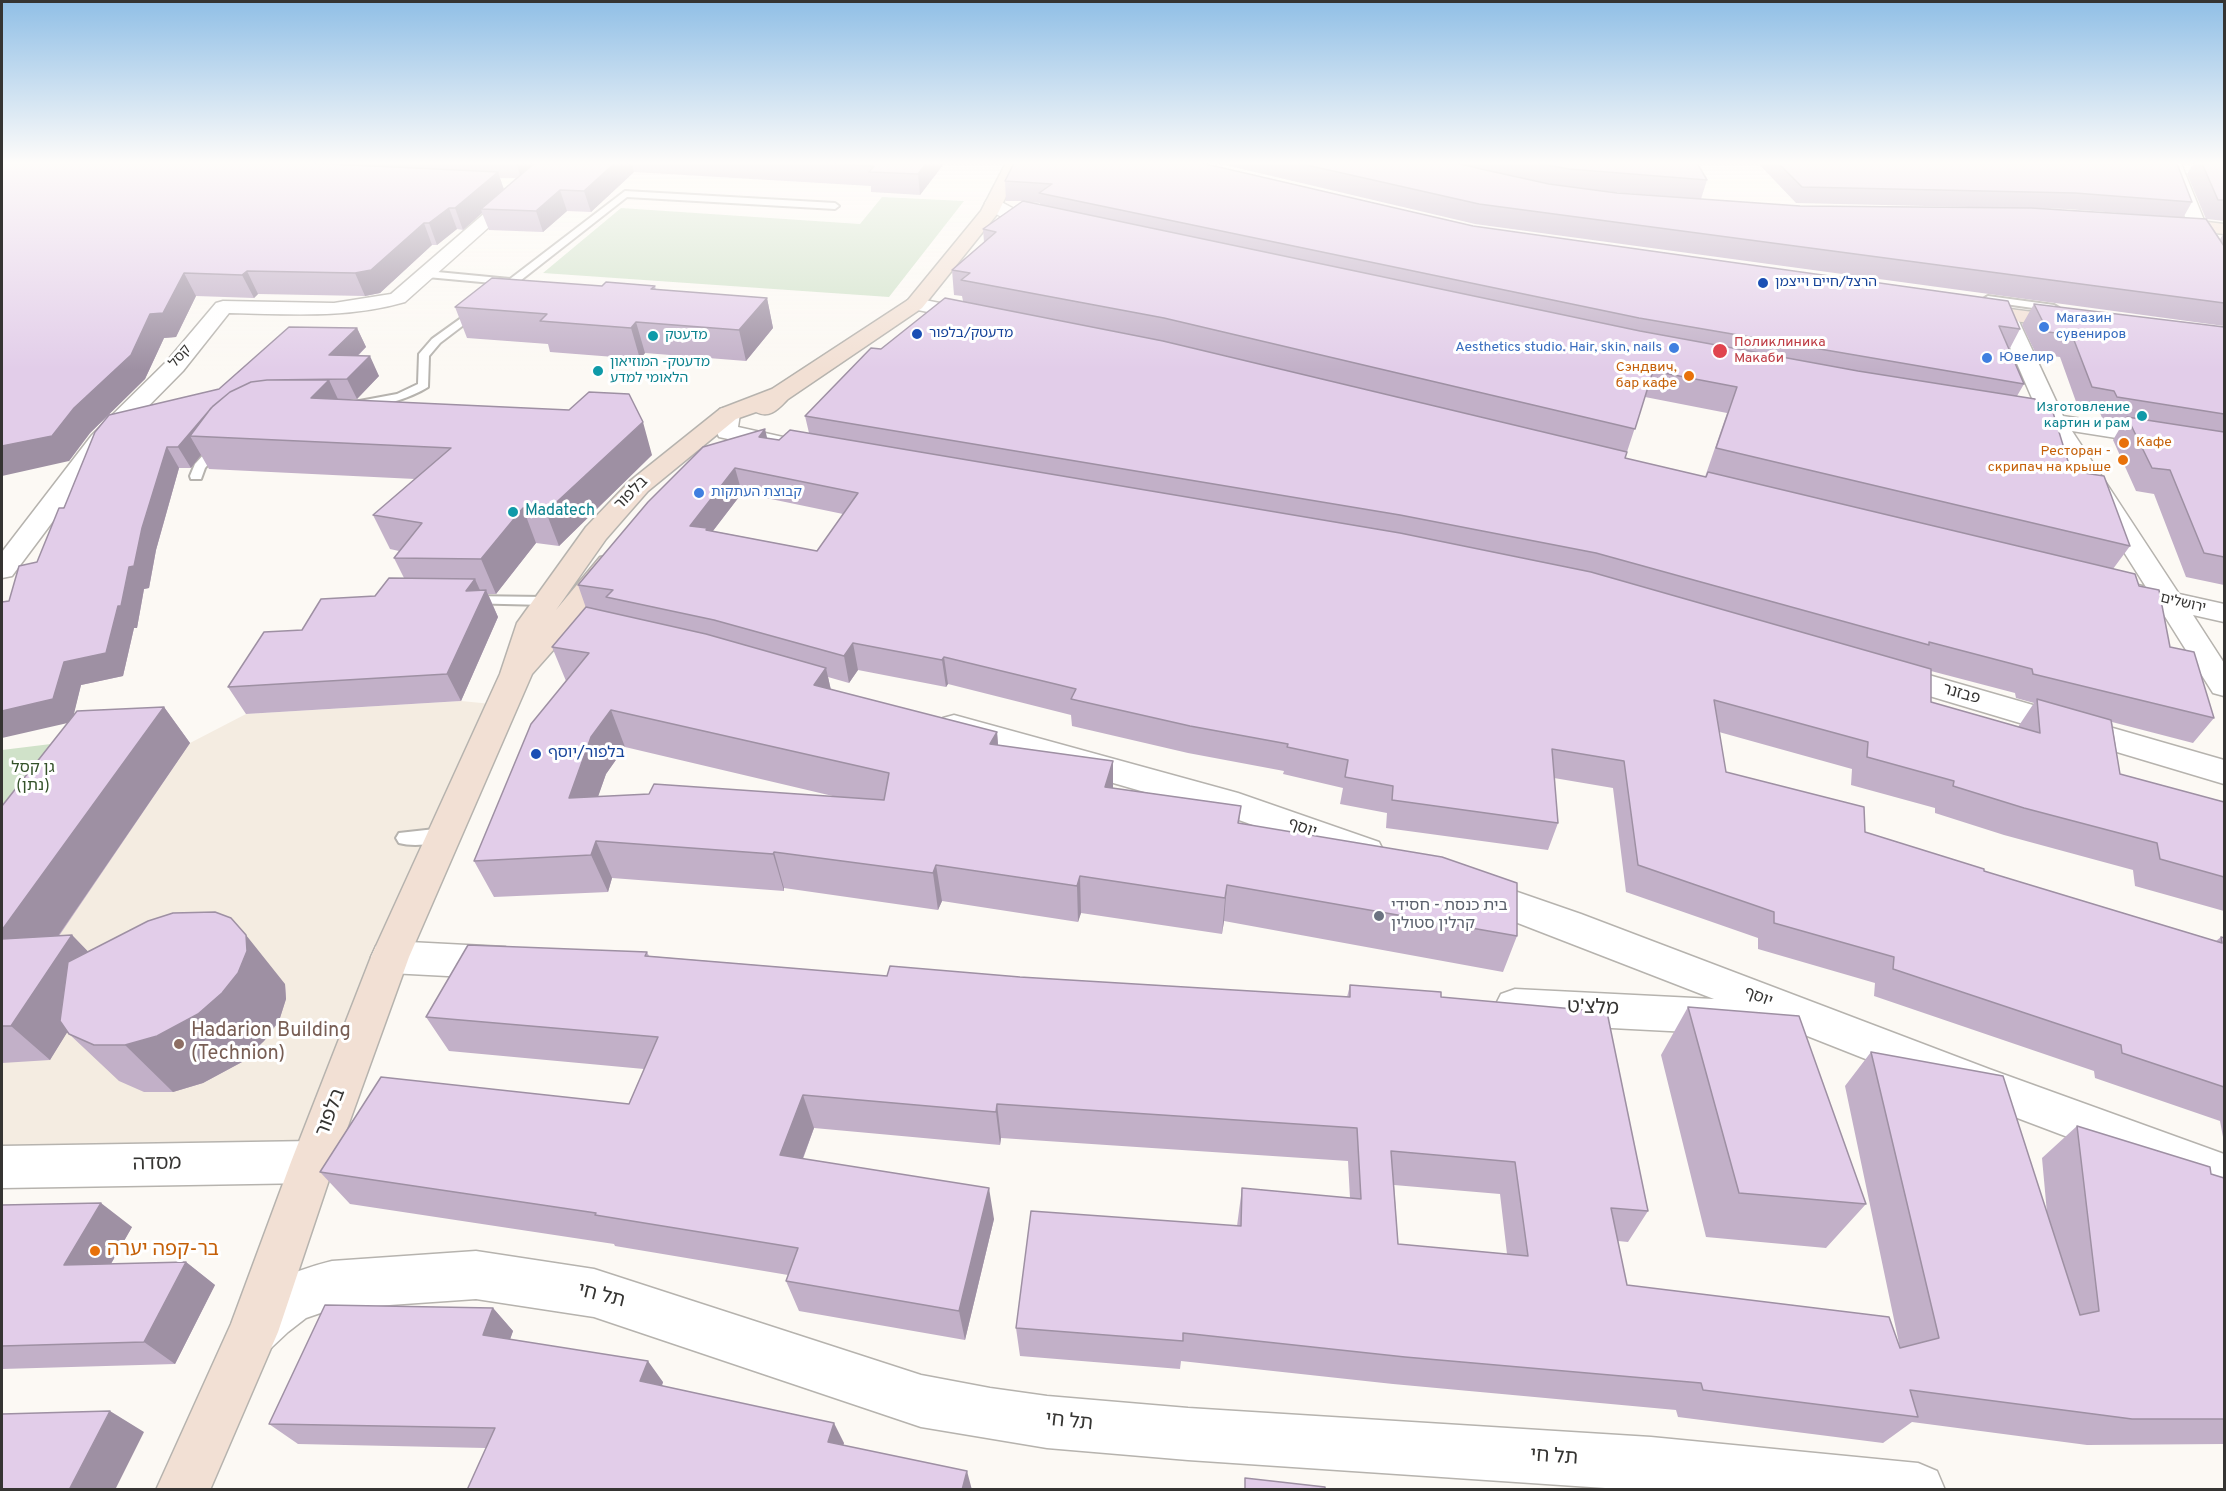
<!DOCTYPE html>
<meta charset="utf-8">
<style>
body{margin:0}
#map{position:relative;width:2226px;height:1491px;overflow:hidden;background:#fcf9f4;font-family:Overpass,sans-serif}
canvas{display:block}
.frame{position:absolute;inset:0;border:3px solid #353432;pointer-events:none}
</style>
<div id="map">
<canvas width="2226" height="1491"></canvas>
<div class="frame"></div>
</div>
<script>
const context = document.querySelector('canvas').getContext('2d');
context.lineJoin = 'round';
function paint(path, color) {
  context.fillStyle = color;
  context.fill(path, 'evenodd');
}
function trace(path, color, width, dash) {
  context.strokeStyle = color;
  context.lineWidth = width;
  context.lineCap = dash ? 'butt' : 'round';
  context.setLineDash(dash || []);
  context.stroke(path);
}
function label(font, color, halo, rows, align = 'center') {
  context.font = font + ' Overpass,"Noto Sans Hebrew",sans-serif';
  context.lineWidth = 6;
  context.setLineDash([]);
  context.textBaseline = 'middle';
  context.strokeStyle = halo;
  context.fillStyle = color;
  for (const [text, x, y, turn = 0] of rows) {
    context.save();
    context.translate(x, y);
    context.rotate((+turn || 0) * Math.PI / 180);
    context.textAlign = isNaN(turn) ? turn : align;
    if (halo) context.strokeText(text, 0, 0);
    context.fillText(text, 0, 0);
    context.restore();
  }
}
paint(new Path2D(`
 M461 701 502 705 306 1162 2 1166V927L105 747 190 743 246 714Z`), '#f4ece1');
paint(new Path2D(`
 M882 197 964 201 889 297 543 273 621 208 860 224Z
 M100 738 2 869V750Z`), '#d0e2c9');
const lane = new Path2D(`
 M625 191 835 203 839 206 835 209 627 197 502 295 493 293 503 284 427 277 422 274 427 271 510 279Z
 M1988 296 2054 305 2059 308 2054 311 1984 301 1983 299Z
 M478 306 483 309 482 311 440 343 429 356 428 387C411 398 374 410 354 406V402L397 394 418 384 419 354 432 339Z
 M219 441 225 445 205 468 201 479H191L190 476 195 464 215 442Z
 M468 596 545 597 552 601 545 605 463 603 461 600 463 597Z
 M444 828 450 830 453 835 450 840C436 844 413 847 399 843L396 838 399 833Z`);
const street = new Path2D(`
 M545 161H563L405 302C346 319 289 314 229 313L183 371 110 445 12 576 2 578V552L92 435 167 361 216 303 223 301 334 303 391 294Z
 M2164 161H2180L2206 225 2224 252V272L2217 270 2188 225Z
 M994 198 1018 211 1057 218 1059 222 1057 226 1050 228C1027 224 1000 224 985 203L988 199Z
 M915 298 984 312 988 316 984 320 977 322 908 308 905 304 908 300Z
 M2006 309 2013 311 2016 315 2063 416 2224 441V455L2072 431 2179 594 2224 604V622L2193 615 2224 663V696L2213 693 2159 607 2108 595 2104 589 2108 583 2118 580 2146 587 2045 427 2005 420 2001 415 2005 410 2013 408 2038 412 1996 315 1999 311Z
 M728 407 736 409 740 414 738 427 792 439 795 444 792 449 783 451 719 437 713 424 720 409Z
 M1887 663 2224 760V784L1876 680 1872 673 1876 666Z
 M954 715 1238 793 1379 842 1384 852 1379 862 1366 866 1228 816 943 734 938 726 943 718Z
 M1474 877 1581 914 1989 1069 2224 1154V1196L1967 1099 1744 1011 1747 1017 1741 1029 1727 1034 1515 1023 1501 1018 1495 1006 1501 994 1515 989 1714 999 1461 901 1455 891 1461 881Z
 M390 941 505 947 519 952 525 963 519 974 505 979 390 973 376 968 371 957 376 946Z
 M313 1141 329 1147 335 1162 329 1177 313 1183 2 1188V1146Z
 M476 1251 594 1269 921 1375 990 1388 1047 1396 1188 1408 1651 1437 1918 1463 1937 1471 1945 1490H1635L1188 1460 1047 1448 921 1427 594 1317 476 1299 332 1309 306 1318 288 1332 271 1348 254 1356 237 1348 229 1331C232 1325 233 1318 237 1313 256 1284 300 1269 332 1261Z`);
const secondary = new Path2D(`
 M1007 161H1023L998 213 922 308 788 399C778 409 770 419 756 412L736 419 648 491 606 539 556 610 600 557 610 555 620 557 624 563 620 569 571 630 532 674 409 957 335 1162 278 1332 210 1490H156L231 1324 291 1162 371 957 500 674 517 623 586 527 630 481 720 409 772 389 908 300 981 211Z
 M2167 217 2224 224V234L2160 227 2158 223 2160 219Z
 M1971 304 2072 317 2079 319 2083 323 2079 327 2072 329 1964 314 1961 310 1964 306Z`);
trace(lane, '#b6b3ae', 4);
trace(street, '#b6b3ae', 3);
trace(secondary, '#b6b3ae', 3);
paint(lane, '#fff');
paint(street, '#fff');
paint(secondary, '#f2e0d4');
paint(new Path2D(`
 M2 161H946L920 195 871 192V186L634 172 591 212 567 211 543 232 489 230 482 213 463 230 457 229 437 245H432L380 293 365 296 258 294 254 298 196 296 176 337 164 338 145 379 90 433 69 461ZM500 178H516L504 189Z
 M1208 161H1449L1487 171 1451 161H1696L1707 180 1701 199 1800 206 2012 208 1796 203 1756 161H2176L2192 202 2183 218 2067 209 2037 208 2206 219 2187 174 2195 161H2224V221L2207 219 2220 239 2224 233V585L2186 577 2154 494 2136 491 2113 440 2123 423 2103 420 2100 413 2079 410 2060 357 2036 354 2022 325 2034 304 2224 327V326L1475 224ZM1599 191 1677 197 1617 193Z
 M1014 163 1473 226 2020 329 2009 350 2024 384 2017 396 2071 471 2130 546 2113 569 2139 586 2170 647 2214 718 2193 743 2112 722 2120 774 2224 802V911L2135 886 2133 870 2004 835 1935 813V808L1851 785 1852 769 1719 732 1726 772 1865 832 1984 871 2216 941 2221 937 2224 938V1138L2223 1137 2220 1121 2095 1078 2094 1071 1874 996 1875 983 1758 949V938L1626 892 1613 788 1554 778 1558 823 1548 850 1386 828 1387 813 1340 804 1343 788 1283 774 1284 771 1188 753 1072 726 1071 715 948 684 946 687 858 670 849 683 828 677 831 690 997 732 998 745 1113 761V788L1241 806 1239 823 1517 936 1503 972 1224 921 1222 934 1081 913 1078 922 942 901 938 910 784 888V891L612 878 608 892 494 897 474 861 566 681 552 647 586 608 578 585 767 438 779 440 809 433 805 416 881 349 963 301 962 296 954 295 952 270 984 242 983 229 1022 201H1006L1005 181ZM1028 202 1040 203V204ZM1645 397 1727 413 1705 477 1625 458ZM742 493 843 514 817 551 713 531ZM1931 671 2015 693 2016 698 2034 703 2018 727 1931 702ZM625 747 837 797 598 796 606 774Z
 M602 286H655L656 290 767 298 773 328 746 361 645 353 640 359 550 352 548 344 467 338 455 307Z
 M357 328 366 347 358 356 379 376 357 399H343L652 455 559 546 536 543 496 594H488L498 617 461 701 246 714 228 687 302 630 375 596 404 578 394 558 399 551 390 549 373 515 415 479 209 469 201 455 191 468H179L156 550 149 588 144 589 137 628H134L123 676 81 685 73 716 164 707 190 743 59 936 72 935 88 952 285 984 286 999 279 1021 264 1041 242 1062 203 1083 173 1092H144L119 1081 67 1032 50 1060 2 1063V806L68 723 9 601 37 562 64 508 219 389Z
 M647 952 649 956 887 976 1020 977 1347 997 1350 985 1441 997 1648 1211 1628 1242 1618 1241 1627 1285 1900 1348 1845 1086 1871 1052 2047 1213 2042 1158 2077 1126 2211 1174 2224 1178V1444L2087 1445 1912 1422 1883 1443 1678 1417 1676 1410 1393 1384 1181 1361 1180 1369 1020 1356 1016 1328 1237 1226 1242 1188 1350 1198 1348 1161 1001 1138 1000 1145 814 1128 803 1159 994 1219 965 1340 799 1311 786 1281 788 1275 615 1246 614 1244 350 1204 320 1172 629 1104 644 1069 449 1051 426 1017ZM1394 1185 1500 1194 1507 1254 1398 1244Z
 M1688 1007 1866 1204 1826 1248 1706 1237 1661 1055Z
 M2 1205 132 1227 111 1264 186 1262 215 1285 175 1364 2 1369Z
 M493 1308 513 1331 510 1339 663 1382 662 1386 844 1443 843 1445 486 1448 298 1444 269 1424Z`), '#c2b0c8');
paint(new Path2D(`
 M516 161H542L521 179Z
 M617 161H631L634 172 591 212 584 191Z
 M928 161H946L920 195 918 174Z
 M498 172 505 193 481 209 482 213 463 230 455 208Z
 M560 190 567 211 543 232 536 211Z
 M449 208 457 229 437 245 429 223Z
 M424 223 432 245 380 293 365 296 355 273Z
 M247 271 258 294 254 298 242 275Z
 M184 273 196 296 176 337 164 338 145 379 90 433 69 461 2 476V446L150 314Z
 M767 298 773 328 746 361 739 330Z
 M636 322 645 353 640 359 631 328Z
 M357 328 366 347 338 375 329 355Z
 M370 356 379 376 357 399 347 379Z
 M329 380 344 412 311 398Z
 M213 406 190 436 201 455 191 468 178 447Z
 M643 422 652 455 559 546 546 512Z
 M765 429 771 454 759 437Z
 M167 447 179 468 156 550 149 588 144 589 137 628H134L123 676 81 685 72 722 2 738V711L64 662 129 567 142 528Z
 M735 468 742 493 709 536 690 526Z
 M523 508 536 543 496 594 481 559Z
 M475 579 483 597 486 590 498 617 461 701 447 674 466 591Z
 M853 643 858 670 849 683 844 656Z
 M944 657 948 684 946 687 942 660Z
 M826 668 834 704 814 685Z
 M164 707 190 743 32 974 2 945V930Z
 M611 710 625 747 606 774 585 834 569 798 591 737Z
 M997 732 1000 769 990 744Z
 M1113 761V798L1105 787Z
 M596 841 612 878 608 892 591 855Z
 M774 852 784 888V891L773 854Z
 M936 865 942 901 938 910 933 873Z
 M1080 876 1081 913 1078 922 1077 886Z
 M1227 885 1224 921 1222 934 1225 898Z
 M72 935 106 970 50 1060 11 1026Z
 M246 935 285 984 286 999 279 1021 264 1041 242 1062 203 1083 173 1092 125 1045Z
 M803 1095 814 1128 792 1187 780 1155Z
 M997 1104 1001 1138 1000 1145 996 1112Z
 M989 1188 994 1219 965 1340 959 1311Z
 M101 1203 132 1227 97 1288 64 1265Z
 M186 1262 215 1285 175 1364 144 1342Z
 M493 1308 513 1331 504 1357 483 1335Z
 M648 1361 663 1382 656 1402 640 1381Z
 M110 1411 144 1432 115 1490H69Z
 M834 1423 844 1443 838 1461 828 1442Z
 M967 1471 972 1490H962Z`), '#9e90a3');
const building = new Path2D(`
 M2 161H283L310 163 498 172 455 208H449L429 223H424L371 270 355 273 247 271 242 275 184 273 163 313 150 314 131 355 74 408 52 436 2 446Z
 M537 161H617L584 191 560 190 536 211 481 209Z
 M794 161H928L918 174 869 172 874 166Z
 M1017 161H1193L1473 226 2008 301 2020 329 1999 326 2024 384 1639 318 1039 193 1052 184 1005 181 1014 163Z
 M1289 161H1449L1481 169 1549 184 1617 193 1800 206 2031 208 2206 219 2224 246V303L1479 204Z
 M1526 161H1696L1707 180 1569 169Z
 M1776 161H2176L2192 202 2075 193 1802 187Z
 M2201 161H2224V200H2218Z
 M1023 201 1640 331 1858 371 2035 399 2037 404 2051 406 2071 471 2104 476 2130 546 1716 448 1737 387 1653 371 1635 429 1164 318 961 280 970 273 952 270 996 232 983 229Z
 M492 278 602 286 606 282 655 286 651 289 767 298 739 330 636 322 631 328 540 321 547 314 455 307Z
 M945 298 1163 341 1627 452 1625 458 1706 477 1708 472 2135 574 2139 586 2159 590 2170 647 2194 652 2214 718 2033 674 2032 669 1929 642V645L1596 553 1400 515 805 416 871 348 881 349Z
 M2034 304 2224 327V414L2117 397 2114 391 2092 387 2072 335 2048 332Z
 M289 327 357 328 329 355 370 356 347 379 267 380 251 382 230 392 213 406 178 447H167L142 528 134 566 129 567 121 606H118L106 653 64 662 53 699 2 711V602L9 601 19 566 37 562 59 508H64L95 432 109 415 219 389Z
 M267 380H329L311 398 569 410 589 392 629 394 643 422 546 512 523 508 481 559 394 558 422 523 373 515 451 448 190 436 211 408 230 392 251 382Z
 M2127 417 2224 432V557L2204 553 2170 470 2152 468Z
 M765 429 759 437 779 440 790 430 1400 533 1591 572 1931 669V702L2040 733 2037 699 2111 720 2120 774 2224 802V877L2160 859 2157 843 2024 808 1953 786 1954 781 1867 757 1868 742 1714 700 1726 772 1864 807 1865 832 1984 869V871L2222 943 2221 937 2224 938V1087L2122 1053 2121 1045 1893 969 1894 957 1774 923V912L1638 865 1624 761 1552 749 1558 823 1392 800 1393 786 1345 777 1348 760 1287 747 1288 744 1190 726 1071 699 1076 689 944 657 942 660 853 643 844 656 714 620 606 597 613 590 578 585 648 502 703 447ZM735 468 858 493 817 551 706 530 707 528 690 526Z
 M389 578 475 579 466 591 486 590 447 674 228 687 264 632 302 630 321 599 375 596Z
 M586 607 706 634 826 668 814 685 997 732 990 744 1113 761 1105 787 1241 806 1238 823 1442 857 1517 883V936L1227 885 1225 898 1080 876 1077 886 936 865 933 873 774 852 773 854 596 841 591 855 474 861 531 724 589 653 552 647ZM611 710 889 773 884 800 654 784 649 794 569 798 591 737Z
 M164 707 2 930V806L77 711Z
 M215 912 231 918 246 935 247 951 238 973 222 993 198 1014 157 1036 125 1045H94L69 1034 60 1021 68 962 148 921 173 913Z
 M72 935 11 1026H2V939Z
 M468 945 647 952 645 956 887 976 890 966 1020 977 1350 997V985L1441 992V997L1607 1012 1648 1211 1611 1208 1627 1285 1889 1317 1900 1348 1939 1338 1871 1052 2003 1076 2080 1315 2099 1311 2077 1126 2210 1167 2211 1174 2224 1178V1419H2132L1910 1390 1918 1417 1703 1390 1701 1383 1405 1357 1183 1333V1341L1016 1328 1031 1211 1241 1226 1242 1188 1361 1199 1357 1128 997 1104 996 1112 803 1095 780 1155 989 1188 959 1311 786 1281 798 1248 595 1215 596 1213 320 1172 381 1077 629 1104 658 1037 426 1017ZM1391 1151 1515 1162 1528 1256 1398 1244Z
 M1688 1007 1799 1016 1866 1204 1739 1193Z
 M101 1203 64 1265 186 1262 144 1342 2 1346V1205Z
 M325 1305 493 1308 483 1335 648 1361 640 1381 834 1423 828 1442 967 1471 962 1490H467L495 1428 269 1424Z
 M110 1411 69 1490H2V1414Z
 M1245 1478 1325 1487V1490H1245Z`);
paint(building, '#e2cde9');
trace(building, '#9e90a3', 1.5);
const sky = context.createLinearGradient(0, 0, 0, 370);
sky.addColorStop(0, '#90bfe6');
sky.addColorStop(0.44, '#fefcfa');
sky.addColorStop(1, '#fefcfa00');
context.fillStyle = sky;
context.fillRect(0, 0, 2226, 370);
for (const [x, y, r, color] of [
 [1763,283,6,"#1a4fb4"],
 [2044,327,6,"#3f7fe0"],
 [917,334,6,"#1a4fb4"],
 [653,336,6,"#0f9aa8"],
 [1674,348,6,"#3f7fe0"],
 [1720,351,8,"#e0444e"],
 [1987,358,6,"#3f7fe0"],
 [598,371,6,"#0f9aa8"],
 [1689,376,6,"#e8710a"],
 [2142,416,6,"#0f9aa8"],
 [2124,443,6,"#e8710a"],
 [2123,460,6,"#e8710a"],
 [699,493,6,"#3f7fe0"],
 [513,512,6,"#0f9aa8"],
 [536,754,6,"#1a4fb4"],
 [1379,916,6,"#6b7280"],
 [179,1044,6,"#8d6e63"],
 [95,1251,6,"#e8710a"]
]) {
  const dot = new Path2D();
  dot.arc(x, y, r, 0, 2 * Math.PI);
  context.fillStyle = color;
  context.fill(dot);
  trace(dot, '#fff', 2);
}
label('14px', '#164399', '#fff', [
 ["הרצל/חיים וייצמן",1775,283],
 ["מדעטק/בלפור",929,334]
], 'left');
label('14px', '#366cbe', '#fff', [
 ["Магазин",2056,319],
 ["сувениров",2056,335],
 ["Aesthetics studio. Hair, skin, nails",1662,348,"right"],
 ["Ювелир",1999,358],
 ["קבוצת העתקות",711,493]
], 'left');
label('14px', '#0d838f', '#fff', [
 ["מדעטק",665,336],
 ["מדעטק- המוזיאון",610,363],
 ["הלאומי למדע",610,379],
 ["Изготовление",2130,408,"right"],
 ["картин и рам",2130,424,"right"]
], 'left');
label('14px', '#be3a42', '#fff', [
 ["Поликлиника",1734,343],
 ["Макаби",1734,359]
], 'left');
label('14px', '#353432', '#fff', [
 ["קסל",181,357,-50],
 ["ירושלים",2183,604,13]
]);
label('14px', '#c56008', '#fff', [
 ["Сэндвич,",1677,368],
 ["бар кафе",1677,384],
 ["Кафе",2136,443,"left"],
 ["Ресторан -",2111,452],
 ["скрипач на крыше",2111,468]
], 'right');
label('16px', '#353432', '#fff', [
 ["בלפור",632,494,-45],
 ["פבזנר",1961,695,16],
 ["יוסף",1302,829,20],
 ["יוסף",1758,998,21]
]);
label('16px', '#0d838f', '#fff', [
 ["Madatech",525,512]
], 'left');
label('16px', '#164399', '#fff', [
 ["בלפור/יוסף",548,754]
], 'left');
label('16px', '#345229', '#fff', [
 ["גן קסל",33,769],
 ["(נתן)",33,787]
]);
label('16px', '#5b616d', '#fff', [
 ["בית כנסת - חסידי",1391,907],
 ["קרלין סטולין",1391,925]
], 'left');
label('20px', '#353432', '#fff', [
 ["מלצ'ט",1593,1009,2],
 ["בלפור",332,1113,-69],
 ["מסדה",157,1165,-1],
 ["תל חי",601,1297,14],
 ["תל חי",1069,1423,6],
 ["תל חי",1554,1458,4]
]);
label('20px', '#785e54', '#fff', [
 ["Hadarion Building",191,1032],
 ["(Technion)",191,1055]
], 'left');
label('20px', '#c56008', '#fff', [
 ["בר-קפה יערה",107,1251]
], 'left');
</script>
